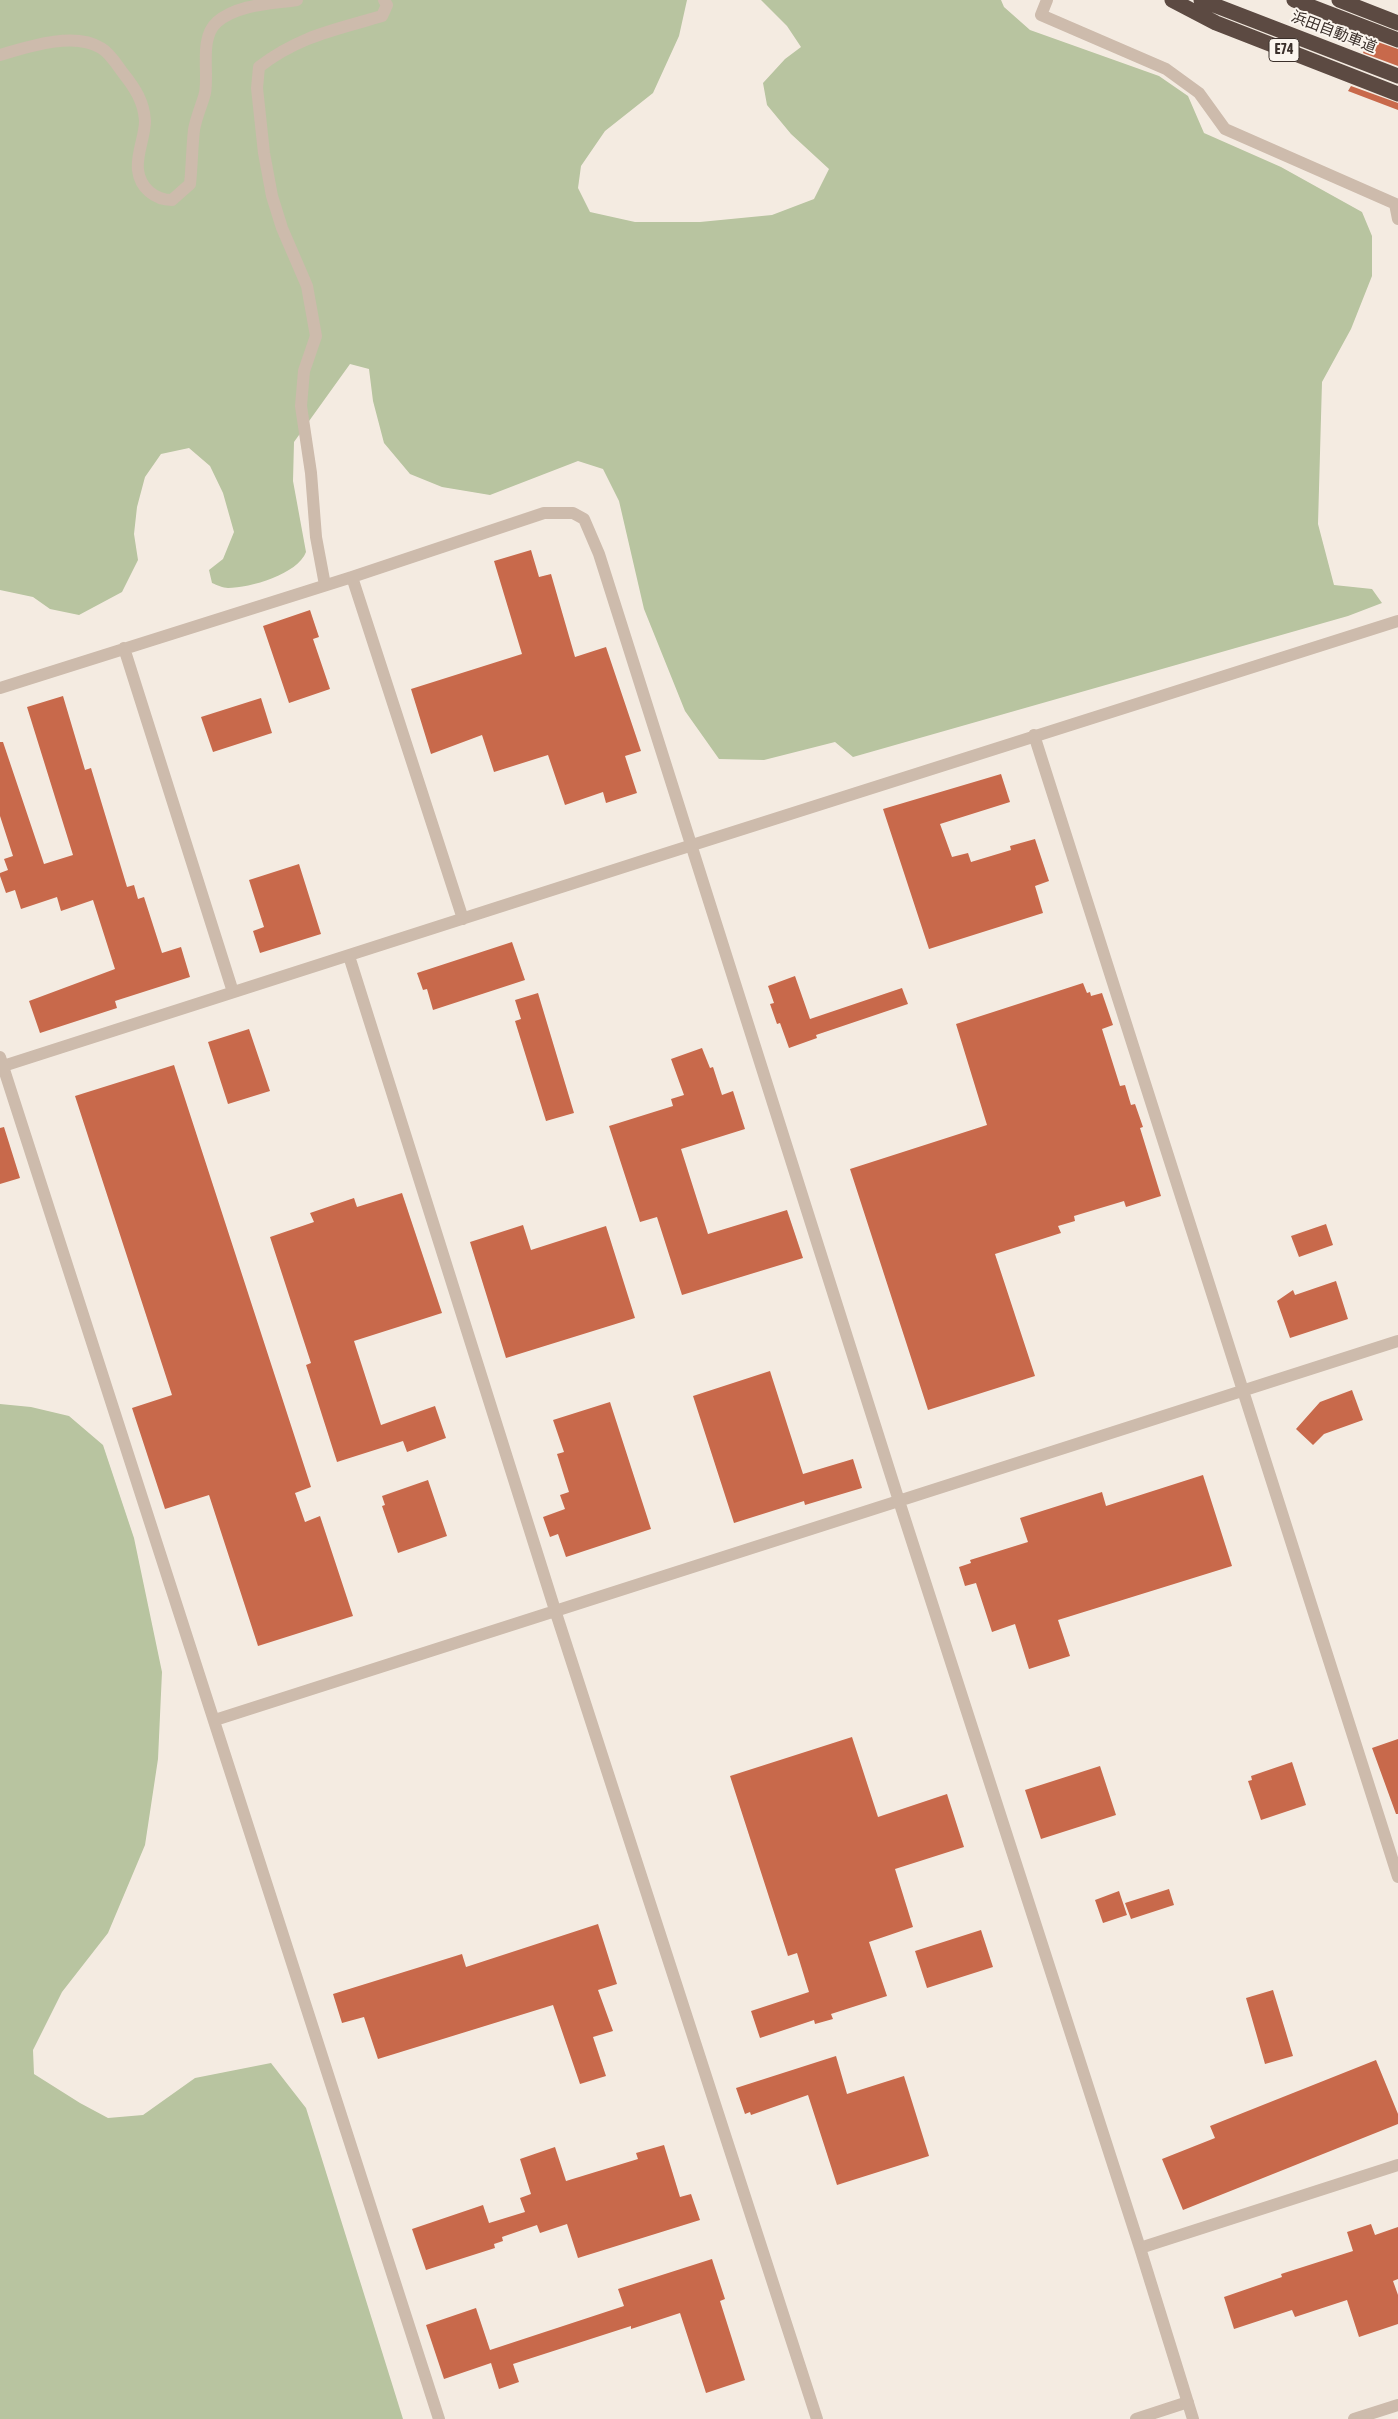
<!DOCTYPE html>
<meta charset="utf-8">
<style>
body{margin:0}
canvas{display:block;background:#f4ebe1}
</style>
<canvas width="1398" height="2419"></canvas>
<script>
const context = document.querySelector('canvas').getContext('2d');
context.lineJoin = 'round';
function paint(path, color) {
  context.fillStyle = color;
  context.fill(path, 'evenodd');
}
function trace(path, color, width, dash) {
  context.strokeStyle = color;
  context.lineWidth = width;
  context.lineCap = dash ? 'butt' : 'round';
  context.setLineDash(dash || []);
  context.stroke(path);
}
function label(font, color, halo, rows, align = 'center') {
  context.font = font + ' "Asap Condensed","Noto Sans JP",sans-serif';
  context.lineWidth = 4;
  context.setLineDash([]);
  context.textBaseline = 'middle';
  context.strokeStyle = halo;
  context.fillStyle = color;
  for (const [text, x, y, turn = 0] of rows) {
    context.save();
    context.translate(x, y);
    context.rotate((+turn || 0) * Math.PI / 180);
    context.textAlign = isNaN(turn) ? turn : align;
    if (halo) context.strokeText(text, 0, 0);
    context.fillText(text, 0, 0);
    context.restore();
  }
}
paint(new Path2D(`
 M0 0H687L679 36 653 93 605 131 581 166 578 188 590 212 635 222H700L772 215 814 199 829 169 791 134 767 105 763 83 785 59 801 47 787 26 761 0H1001L1004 7 1030 30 1159 76 1188 96 1204 133 1281 167 1362 212 1372 236V276L1351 329 1322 382 1318 524 1334 585 1372 589 1382 603 1348 616 853 757 835 742 764 760 719 759 685 711 644 609 619 501 603 469 578 461 490 495 442 487 410 474 384 443 373 401 369 369 350 364 294 442 293 481 306 552C298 574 250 588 228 588 223 588 217 585 212 583L209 570 223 559 234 532 223 493 210 466 189 448 161 454 145 477 137 507 134 534 138 560 122 592 79 615 50 609 33 597 0 590Z
 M0 1404 31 1407 69 1416 103 1445 134 1538 162 1672 158 1759 145 1845 108 1933 62 1992 33 2050 34 2074 80 2103 108 2118 143 2115 195 2078 271 2063 306 2108 403 2419H0Z`), '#b8c4a0');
paint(new Path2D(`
 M1369 39 1398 49V66L1363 53Z
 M1351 86 1398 103V110L1348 91Z
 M531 550 539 577 551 574 575 657 606 647 641 751 625 756 637 793 606 803 603 792 565 805 548 755 494 772 482 735 431 754 411 689 522 654 494 561Z
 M310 610 319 637 313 639 330 689 289 703 263 626Z
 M63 696 85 770 91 768 127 887 134 885 138 899 144 897 162 953 181 947 190 977 115 1001 117 1008 40 1033 29 1001 115 969 93 900 61 911 57 897 21 909 15 890 6 893 0 876V873L8 870 4 859 13 856 0 816V742H3L44 864 73 855 27 707Z
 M261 698 272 733 213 752 201 717Z
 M1001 774 1010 802 940 824 952 857 968 853 971 862 1011 850 1010 846 1035 839 1049 881 1035 886 1043 913 929 949 883 809Z
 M299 864 321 934 260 953 253 931 264 927 249 880Z
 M512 942 525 980 433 1010 427 989 423 990 417 973Z
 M795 976 810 1019 902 988 908 1004 816 1035 817 1038 789 1048 780 1023 777 1024 770 1004 774 1003 768 986Z
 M1083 983 1087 993 1090 992 1091 996 1102 993 1113 1025 1102 1029 1120 1086 1125 1085 1131 1105 1135 1104 1143 1127 1140 1128 1161 1196 1126 1207 1124 1201 1074 1216 1075 1221 1058 1226 1061 1233 995 1254 1035 1376 928 1410 850 1169 987 1125 956 1024Z
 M538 993 574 1113 546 1121 515 1021 521 1019 515 1000Z
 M249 1029 270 1091 228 1104 208 1042Z
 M702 1048 710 1068 713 1067 722 1095 733 1091 745 1129 681 1149 708 1234 787 1210 803 1258 682 1295 657 1217 640 1222 609 1126 673 1106 671 1099 684 1095 671 1059Z
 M174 1065 311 1487 295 1493 305 1522 320 1516 353 1616 258 1646 209 1495 165 1509 132 1408 172 1395 75 1096Z
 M4 1127 20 1178 0 1184V1128Z
 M402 1193 442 1313 354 1341 381 1425 435 1406 446 1438 407 1452 403 1441 337 1462 306 1365 311 1363 270 1237 314 1222 310 1213 354 1198 357 1207Z
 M1326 1224 1333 1245 1299 1257 1291 1236Z
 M523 1225 531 1250 606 1226 635 1318 506 1358 470 1242Z
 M1336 1281 1348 1319 1290 1338 1277 1301 1293 1290 1295 1295Z
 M770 1371 803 1474 853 1459 862 1488 805 1505 804 1501 734 1523 693 1396Z
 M1352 1390 1363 1420 1324 1434 1313 1445 1296 1429 1320 1402Z
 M610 1402 651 1529 566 1557 558 1534 550 1537 543 1517 565 1509 560 1495 569 1492 557 1454 564 1452 553 1420Z
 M1203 1475 1232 1566 1058 1620 1070 1656 1029 1669 1015 1624 992 1632 976 1583 965 1586 959 1567 971 1563 970 1560 1028 1542 1020 1518 1102 1492 1106 1506Z
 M428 1480 447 1536 398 1553 382 1506 385 1505 382 1496Z
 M852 1737 878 1817 947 1794 964 1847 895 1869 913 1927 869 1942 887 1996 831 2014 833 2019 815 2024 814 2020 760 2038 751 2011 809 1992 797 1953 788 1956 730 1776Z
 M1398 1739V1814H1396L1372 1748Z
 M1292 1762 1306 1805 1261 1820 1248 1781 1252 1780 1251 1776Z
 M1100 1766 1116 1815 1041 1839 1025 1790Z
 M1169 1889 1174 1905 1131 1919 1125 1903Z
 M1119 1891 1127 1915 1103 1923 1095 1900Z
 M598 1924 617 1984 598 1990 613 2031 593 2037 606 2076 580 2084 553 2005 378 2059 364 2017 342 2023 333 1994 462 1954 466 1967Z
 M981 1930 993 1967 927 1988 915 1951Z
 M1273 1990 1293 2056 1265 2064 1246 1998Z
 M836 2056 847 2094 904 2076 929 2156 837 2185 808 2095 751 2115 750 2112 745 2114 736 2088Z
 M1376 2060 1398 2114V2124L1183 2210 1162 2159 1215 2138 1210 2126Z
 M664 2145 680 2197 691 2194 700 2220 578 2258 567 2224 540 2233 537 2225 502 2237 503 2241 494 2244 495 2248 426 2270 412 2229 483 2205 489 2223 525 2212 520 2198 531 2194 520 2159 555 2147 566 2181 638 2159 636 2153Z
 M1371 2224 1375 2235 1398 2227V2279L1393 2281 1398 2295V2324L1359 2337 1347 2300 1295 2317 1292 2310 1234 2329 1224 2297 1282 2277 1281 2274 1353 2251 1347 2232Z
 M712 2259 725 2299 720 2301 745 2380 706 2393 680 2313 631 2329V2326L513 2364 519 2382 499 2389 491 2363 444 2379 426 2325 476 2308 490 2350 624 2306 618 2289Z`), '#c8694b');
trace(new Path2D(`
 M1047 0 1041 15 1166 69 1199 93 1225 129 1398 205
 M0 55C27 47 74 31 101 48 110 53 117 65 123 73 135 88 144 102 145 121 145 137 136 154 138 170 140 188 155 200 172 200L190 184C192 166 192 147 194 130 196 117 202 105 205 93 209 72 199 38 217 22 238 4 271 4 297 0
 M1395 204 1398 219
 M352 577 463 919
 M325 585 316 537 311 473 301 406 304 371 316 336 307 286 282 228 272 196 264 153 257 88 259 67C299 36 335 30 382 16L387 5 384 0
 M124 648 233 992
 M0 688 352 577 544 513H573L584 519 599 554 899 1501 1140 2248 1193 2419
 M1034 735 1398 1877
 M349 956 555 1610 817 2419
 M0 1057 439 2419
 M0 1067C466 918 931 767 1398 621
 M215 1720 1398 1341
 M1140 2248 1398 2165
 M1136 2419 1188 2402
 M1354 2419 1398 2405`), '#cdbbac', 12);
trace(new Path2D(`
 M1172 0 1216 23 1398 94
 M1201 0 1398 76
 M1294 0 1398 40
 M1339 0 1398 23`), '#5c4a42', 15);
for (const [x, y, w] of [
 [1284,50,30]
]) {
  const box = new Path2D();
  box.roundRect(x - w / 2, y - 11.5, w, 23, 4);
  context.fillStyle = '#fbf5ee';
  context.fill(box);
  trace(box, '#3b302b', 1);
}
label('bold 14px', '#3b302b', null, [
 ["E74",1284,50]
]);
label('15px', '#3b302b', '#fbf5ee', [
 ["浜田自動車道",1334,32,21]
]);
</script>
